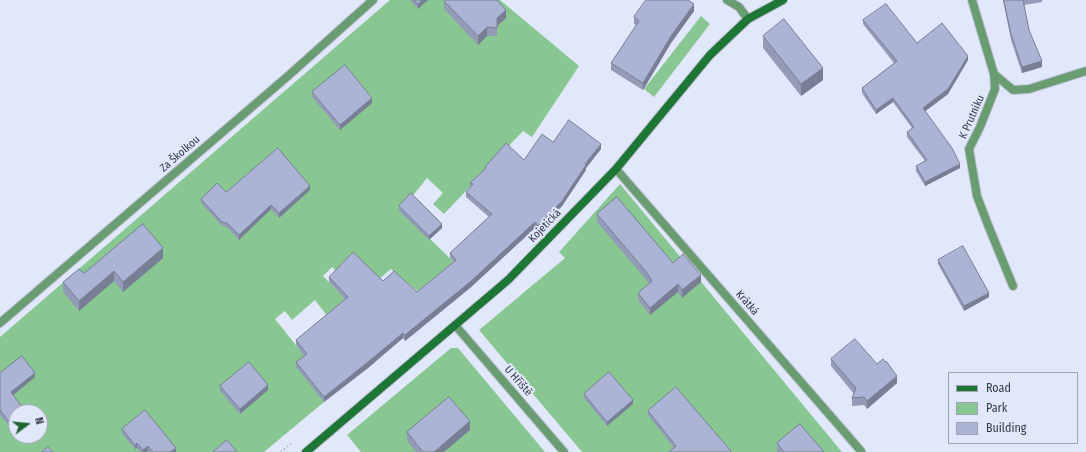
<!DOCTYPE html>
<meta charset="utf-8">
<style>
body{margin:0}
#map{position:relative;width:1086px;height:452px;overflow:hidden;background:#e2e8fc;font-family:"Fira Sans Condensed",sans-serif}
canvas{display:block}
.legend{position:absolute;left:948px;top:372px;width:130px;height:72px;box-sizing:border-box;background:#e2e8fc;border:1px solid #9da2b4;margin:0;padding:5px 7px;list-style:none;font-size:12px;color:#363947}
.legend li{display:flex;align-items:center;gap:8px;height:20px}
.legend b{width:20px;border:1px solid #9da2b4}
.north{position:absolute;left:8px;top:404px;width:40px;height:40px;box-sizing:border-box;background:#e2e8fc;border:1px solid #9da2b4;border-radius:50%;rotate:74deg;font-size:11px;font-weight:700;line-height:16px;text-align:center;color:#363947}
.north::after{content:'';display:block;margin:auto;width:14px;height:18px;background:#216632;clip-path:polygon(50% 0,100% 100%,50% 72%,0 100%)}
</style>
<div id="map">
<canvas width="1086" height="452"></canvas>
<ul class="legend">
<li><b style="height:5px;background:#1e7636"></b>Road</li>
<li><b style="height:11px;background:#89c792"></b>Park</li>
<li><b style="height:11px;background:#abb4d4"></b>Building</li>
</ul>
<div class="north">N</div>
</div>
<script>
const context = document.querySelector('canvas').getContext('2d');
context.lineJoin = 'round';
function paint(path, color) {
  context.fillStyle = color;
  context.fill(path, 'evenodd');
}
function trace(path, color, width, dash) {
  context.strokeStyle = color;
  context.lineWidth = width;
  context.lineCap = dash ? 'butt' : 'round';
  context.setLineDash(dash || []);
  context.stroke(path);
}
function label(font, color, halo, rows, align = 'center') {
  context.font = font + ' "Fira Sans Condensed",sans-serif';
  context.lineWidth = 4;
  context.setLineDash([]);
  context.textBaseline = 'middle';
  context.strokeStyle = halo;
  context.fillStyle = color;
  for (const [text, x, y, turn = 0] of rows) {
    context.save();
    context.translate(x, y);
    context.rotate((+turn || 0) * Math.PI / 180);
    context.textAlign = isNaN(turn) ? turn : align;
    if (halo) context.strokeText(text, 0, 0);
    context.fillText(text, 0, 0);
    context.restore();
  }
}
paint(new Path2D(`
 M390 0H500L579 66 532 137 523 131 444 214 433 204 443 193 427 178 411 198 429 240 430 239 455 263 417 291 391 269 360 295 332 267 323 276 352 306 331 321 315 300 292 320 285 311 275 319 307 359 324 402 264 452H0V337ZM16 412H40V436H16Z
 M701 16 710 24 654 97 644 89Z
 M620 184 842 452H582L479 330 565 258 559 252Z
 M451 348H458L545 452H361L347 435Z`), '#89c792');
const street = new Path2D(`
 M727 0 739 7 748 19
 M972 0 994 74 995 89 980 127 969 149 977 196 988 225 1013 286
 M994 74 1013 90 1029 89 1086 71
 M616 169 861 451
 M0 323 288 76 373 0
 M455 325 564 452`);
const secondary = new Path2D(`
 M306 452 508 280 616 169 710 55 748 19 783 0`);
trace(street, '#c0c5d8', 10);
trace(secondary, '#c0c5d8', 10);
trace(new Path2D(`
 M281 452 293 442`), '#a8adbf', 2.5, [1, 3]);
trace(street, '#699c71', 8);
trace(secondary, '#1e7636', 8);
paint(new Path2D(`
 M410 0H428L418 9Z
 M1003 0H1042V2L1024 5 1029 30 1042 67 1022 73 1011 40Z
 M444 1 506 18 497 26V36H487L478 45 444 9Z
 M694 11 671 43 643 90 611 70V63L636 25 634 24V17Z
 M863 20 917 43 968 60 948 94 925 111 960 168 925 186 916 171V166L925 161 907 137V132L912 128 893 102 876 114 862 93V88L894 63 863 24Z
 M763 36 823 80 801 96 763 48Z
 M312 92 372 103 340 130 312 97Z
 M553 142 601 149 586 168V170L562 206 538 231 535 228 470 288 405 341 403 338 368 368 324 402 296 367V362L304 356 296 345V340L345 299 329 282V277L383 281 417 292 454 262 450 258V253L489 217 466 197V192L470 187V183L485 169V167L524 160Z
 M310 190 279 218 271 209 239 240 227 227 222 226 201 203V199L226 192Z
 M399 206 442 228 429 240 399 211Z
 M597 214 673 263 701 282 682 298 678 292 650 315 638 300V293L649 283 597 222Z
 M163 258 123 292 114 281 79 311 63 292V282L84 273Z
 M938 260 989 297 964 311 938 264Z
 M831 359 877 364 897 383 867 409 864 405 852 406V398L854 394 831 366Z
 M0 373 35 377 13 395 24 412H16V421L9 426 0 415Z
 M220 386 268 390 240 414 220 391Z
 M584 394 633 404 607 426 584 398Z
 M648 411 731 452 674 448 648 415Z
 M122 429 176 452H149L148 451 146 452H140L137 448 135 449 122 434Z
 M470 430 444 452H416L407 441V432Z
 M777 443 824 452H777Z`), '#939bb6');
paint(new Path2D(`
 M422 0H428L418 9V4Z
 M694 4V11L671 43 643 90V83L671 36Z
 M506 10V18L497 26V18Z
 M487 27V36L478 45V36Z
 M968 56V60L948 94 923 113V108Z
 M1042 61V67L1022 73V67Z
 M823 68V80L801 96V84Z
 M372 98V103L340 130V125Z
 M893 98V102L876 114V110Z
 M601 144V149L586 168V170L562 206 538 231V226Z
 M960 164V168L925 186V182Z
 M310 186V190L279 218V213Z
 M271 205V209L239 240V235Z
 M535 222V228L470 288 405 341V335Z
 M442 224V228L429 240V236Z
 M163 248V258L123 292V282Z
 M114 271V281L79 311V301Z
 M701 275V282L682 298V290Z
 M678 284V292L650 315V308Z
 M989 293V297L964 311V306Z
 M403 333V338L368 368 324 402V397Z
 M35 373V377L11 397V392Z
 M897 376V383L867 409V401Z
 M268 385V390L240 414V409Z
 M633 400V404L607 426V422Z
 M16 416V421L9 426V422Z
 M470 421V430L444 452H434Z
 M137 443V448L135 449V445Z
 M148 446V451L146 452H143V450Z
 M176 448V452H170Z`), '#787e94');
const building = new Path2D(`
 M414 0H422L418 4Z
 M445 0H497L506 10 497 18V28L487 27 478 36 444 1Z
 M646 0H688L694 4 671 36 643 83 611 63 639 21 634 17Z
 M1004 0H1023L1029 30 1042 61 1022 67 1011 34Z
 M886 4 917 43 942 23 968 56 948 89 923 108 952 148 960 164 925 182 916 166 927 160 907 132 914 127 893 98 876 110 862 88 897 61 863 20Z
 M784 19 823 68 801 84 763 36Z
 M345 65 372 98 340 125 312 92Z
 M569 120 601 144 585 164 586 165 562 201 538 226 535 222 470 282 405 335 403 333 368 362 324 397 296 362 307 354 296 340 348 297 329 277 353 252 383 281 394 271 417 292 456 260 450 253 492 214 466 192 473 184 470 183 486 168 485 167 506 143 524 160 542 134 553 142Z
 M278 148 310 186 279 213 271 205 239 235 227 223 222 222 201 199 217 183 226 192Z
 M411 193 442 224 429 236 399 206Z
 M617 197 673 263 683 254 701 275 682 290 678 284 650 308 638 293 652 281 648 274 597 214Z
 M143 224 163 248 123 282 114 271 79 301 63 282 79 269 84 273Z
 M963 246 989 293 964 306 938 260Z
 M855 339 877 364 883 359 885 362 886 361 897 376 867 401 864 397 852 398 856 388 831 359Z
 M22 356 35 373 11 392 24 410 21 412H16V416L9 422 0 410V373Z
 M249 362 268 385 240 409 220 386Z
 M609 372 633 400 607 422 584 394Z
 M676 387 731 451 730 452H669L676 446 648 411Z
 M449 397 470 421 434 452H423L407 432Z
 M145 410 176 448 170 452H153L148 446 143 450 137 443 135 445 122 429Z
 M800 424 824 452H784L777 443Z
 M227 440 237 452H213Z
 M48 447 53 452H42Z`);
paint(building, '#abb4d4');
trace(building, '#787e94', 1);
label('11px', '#363947', '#e2e8fc', [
 ["K Prutníku",972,117,-66],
 ["Za Školkou",180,154,-41],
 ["Kojetická",545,226,-46],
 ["Krátká",747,303,49],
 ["U Hřiště",518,381,49]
]);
</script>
